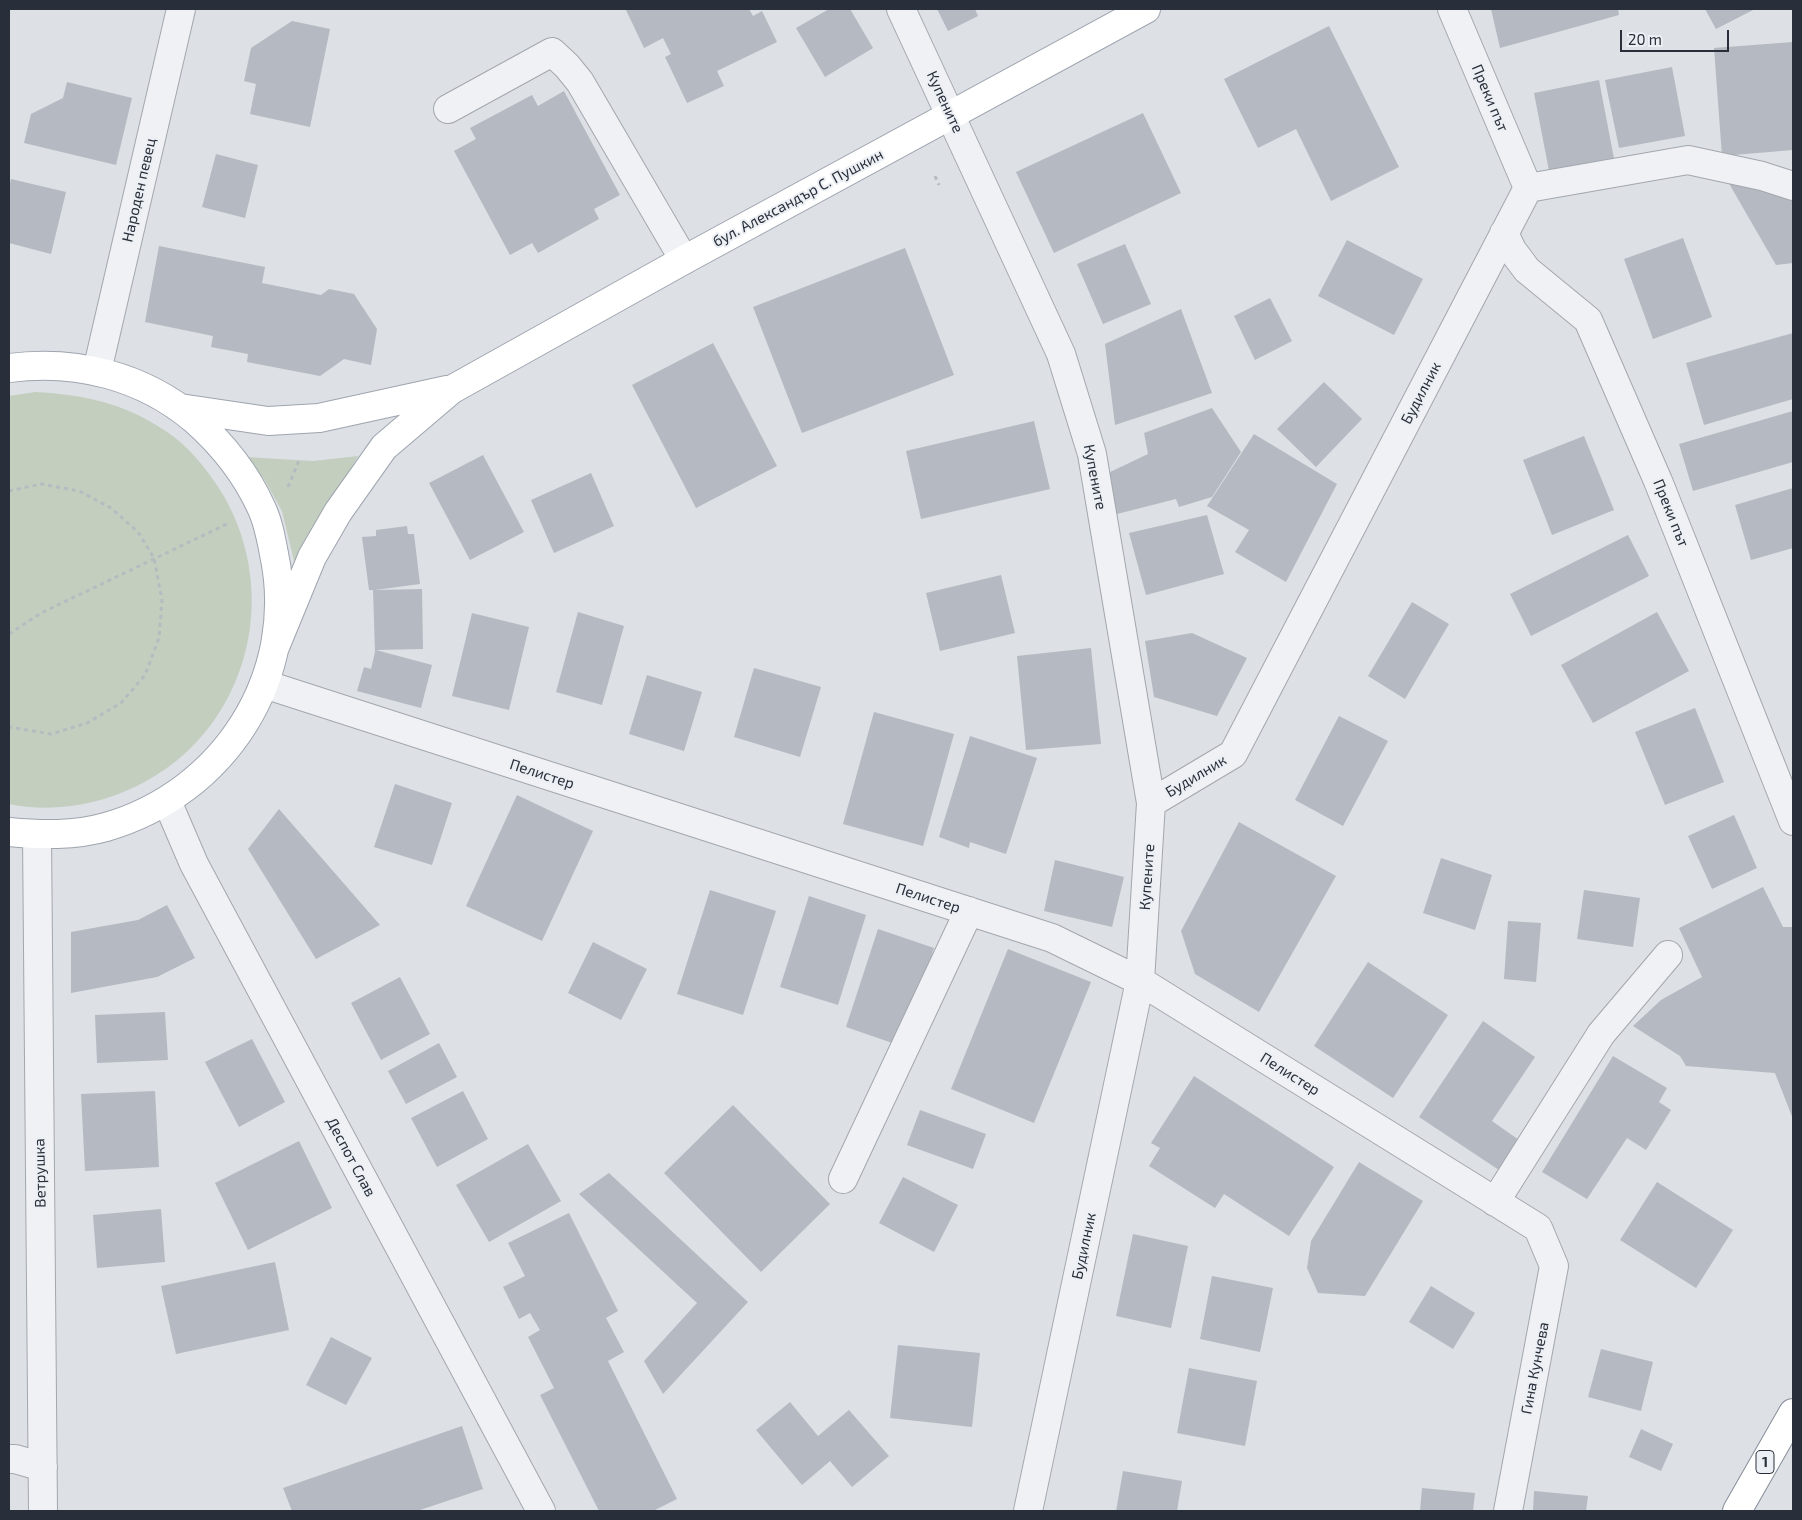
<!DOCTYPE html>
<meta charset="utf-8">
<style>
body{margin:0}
#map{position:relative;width:1802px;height:1520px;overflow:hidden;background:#dde0e5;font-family:"Exo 2",sans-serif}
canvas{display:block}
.frame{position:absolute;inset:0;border:10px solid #282f3a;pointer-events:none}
.scale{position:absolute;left:1620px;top:30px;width:109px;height:22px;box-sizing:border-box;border:2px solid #282f3a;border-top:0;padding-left:6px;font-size:15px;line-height:18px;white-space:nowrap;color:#282f3a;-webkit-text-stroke:4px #eceff3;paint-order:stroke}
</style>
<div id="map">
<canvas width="1802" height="1520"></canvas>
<div class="frame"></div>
<div class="scale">20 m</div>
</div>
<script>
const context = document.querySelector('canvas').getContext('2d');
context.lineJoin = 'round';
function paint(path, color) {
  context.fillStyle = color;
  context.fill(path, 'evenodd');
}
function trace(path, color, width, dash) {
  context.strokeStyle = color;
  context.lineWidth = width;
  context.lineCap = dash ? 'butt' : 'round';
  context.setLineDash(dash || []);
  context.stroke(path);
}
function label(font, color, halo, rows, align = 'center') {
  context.font = font + ' "Exo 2",sans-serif';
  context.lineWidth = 4;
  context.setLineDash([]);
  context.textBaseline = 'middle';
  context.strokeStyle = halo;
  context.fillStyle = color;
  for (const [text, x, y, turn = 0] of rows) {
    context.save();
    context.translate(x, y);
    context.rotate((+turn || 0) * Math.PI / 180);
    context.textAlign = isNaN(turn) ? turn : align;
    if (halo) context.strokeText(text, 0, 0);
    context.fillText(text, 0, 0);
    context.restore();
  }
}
paint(new Path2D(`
 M35 392C84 395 122 402 164 430 188 445 207 469 222 493 284 597 246 733 137 786 98 805 52 813 9 804V396Z
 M358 456 295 565 282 511 264 479 246 457 313 461Z`), '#c3cebf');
paint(new Path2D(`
 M628 9H749L753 16 762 11 777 42 717 71 724 86 687 103 665 57 671 54 663 38 644 48 626 10Z
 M829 9H850L873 48 825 77 796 28Z
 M937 9H975L978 16 948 31Z
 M1491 9H1618L1619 15 1500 48Z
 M1705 9H1755L1716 29Z
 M292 21 330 29 310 127 250 114 256 84 244 81 251 48Z
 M1329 26 1399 167 1331 201 1296 129 1258 148 1224 79Z
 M1793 42V150L1722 156 1714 48Z
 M1672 67 1685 136 1619 148 1605 80Z
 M1599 80 1615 164 1550 176 1534 93Z
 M67 82 132 98 116 165 24 143 31 114 63 98Z
 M564 91 620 195 594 209 599 219 538 253 532 243 510 255 454 151 476 139 470 128 532 95 538 106Z
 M1143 113 1181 193 1054 253 1016 172Z
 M216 154 258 165 245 218 202 207Z
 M11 179 66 192 51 254 9 243V188Z
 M1727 180 1793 198V263L1776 265Z
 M1683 238 1712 317 1653 339 1624 259Z
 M1347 240 1423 279 1394 335 1318 296Z
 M1125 244 1151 304 1103 324 1077 264Z
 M159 246 265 267 262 283 321 295 329 289 354 294 377 329 371 365 344 359 320 376 247 362 248 354 211 347 213 336 145 322Z
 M905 248 954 375 802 433 753 307Z
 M1270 298 1292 341 1255 360 1234 316Z
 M1181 309 1212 393 1115 425 1105 344Z
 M1793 333V399L1704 425 1686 363Z
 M713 343 777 466 696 508 632 385Z
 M1324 382 1362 419 1316 467 1277 429Z
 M1212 408 1241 452 1212 497 1179 507 1176 499 1113 515 1108 473 1148 454 1144 433Z
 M1793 411V462L1693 491 1679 444Z
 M1034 421 1050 489 921 519 906 451Z
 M1254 434 1337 484 1286 582 1235 552 1249 530 1207 506Z
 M1584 436 1614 510 1552 535 1523 460Z
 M483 455 524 532 470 560 429 483Z
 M591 473 614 526 554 553 531 500Z
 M1793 488V548L1751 560 1735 505Z
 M1207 515 1224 574 1146 595 1129 533Z
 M407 526 408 534H414L420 584 375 590 422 589 423 649 376 650 432 665 421 708 357 691 364 667 371 669 375 652 373 590H369L362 537 376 536V530Z
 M1628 535 1649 576 1531 636 1510 594Z
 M1001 575 1015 633 940 651 926 593Z
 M1412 602 1449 624 1405 699 1368 676Z
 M578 612 624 626 602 705 556 692Z
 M1657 612 1689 671 1593 723 1561 665Z
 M472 613 529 627 509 710 452 696Z
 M1192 633 1247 658 1217 716 1154 697 1145 641Z
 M1091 648 1101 744 1026 750 1017 656Z
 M754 668 821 687 800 757 734 737Z
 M647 675 702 692 684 751 629 734Z
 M1695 708 1724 782 1665 805 1635 732Z
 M874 712 954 734 923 846 843 824Z
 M1339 716 1388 741 1343 826 1295 800Z
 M970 736 1037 758 1006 854 970 842 969 848 939 837Z
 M395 784 452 803 432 865 374 847Z
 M517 795 593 831 542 941 466 906Z
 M279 809 380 925 316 959 248 849Z
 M1734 815 1757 868 1712 889 1688 836Z
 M1239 822 1336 876 1259 1012 1195 974 1181 931Z
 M1441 858 1492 875 1475 930 1423 913Z
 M1055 860 1124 877 1112 927 1044 911Z
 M1763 887 1783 927H1793V1119L1775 1073 1686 1066 1680 1056 1633 1026 1661 1000 1702 977 1679 928Z
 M710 890 776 911 743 1015 677 994Z
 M1584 890 1640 898 1633 947 1577 939Z
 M809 896 866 915 838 1005 780 987Z
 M167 905 195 958 157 977 71 993V932L138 920Z
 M1508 921 1541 923 1536 982 1504 979Z
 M878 929 934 948 901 1046 846 1027Z
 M593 942 647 969 621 1020 568 993Z
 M1008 949 1091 982 1034 1123 951 1089Z
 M1368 962 1448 1015 1393 1098 1314 1046Z
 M400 977 430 1034 381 1060 351 1003Z
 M165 1012 168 1060 97 1063 95 1015Z
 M1483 1021 1535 1057 1492 1121 1519 1140 1499 1170 1419 1117Z
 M252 1039 285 1102 239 1127 205 1062Z
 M439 1043 457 1077 406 1104 388 1071Z
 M1613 1056 1667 1088 1659 1102 1671 1110 1646 1150 1627 1138 1587 1199 1542 1172Z
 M1194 1076 1334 1167 1289 1236 1224 1194 1215 1208 1149 1166 1160 1148 1151 1143Z
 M155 1091 159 1167 85 1171 81 1094Z
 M463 1091 488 1139 437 1167 411 1118Z
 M733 1105 830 1204 761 1272 664 1173Z
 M920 1110 986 1134 973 1169 907 1145Z
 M299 1141 332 1208 248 1250 215 1183Z
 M528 1144 561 1201 489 1242 456 1185Z
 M1359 1162 1423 1201 1365 1296 1318 1293 1307 1268 1311 1241Z
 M609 1173 748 1302 663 1394 644 1361 697 1303 579 1194Z
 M903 1177 958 1205 934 1252 879 1223Z
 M1657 1182 1733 1230 1696 1288 1620 1240Z
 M161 1209 165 1262 97 1268 93 1215Z
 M569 1213 618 1311 606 1318 624 1352 608 1361 677 1499 653 1511H599L540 1395 554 1388 528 1337 540 1330 530 1313 519 1319 503 1287 525 1276 508 1243Z
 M1133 1234 1188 1246 1171 1328 1116 1316Z
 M275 1262 289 1330 176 1354 161 1286Z
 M1212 1276 1273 1288 1260 1352 1200 1339Z
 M1431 1286 1475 1313 1453 1349 1409 1322Z
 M331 1337 372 1358 346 1405 306 1385Z
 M898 1345 980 1353 972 1427 890 1418Z
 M1601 1349 1653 1362 1641 1411 1588 1397Z
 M1189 1368 1257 1381 1245 1446 1177 1433Z
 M790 1402 818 1436 849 1410 889 1456 852 1487 830 1461 802 1485 756 1430Z
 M462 1426 483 1489 417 1511H292L283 1488Z
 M1641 1429 1673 1444 1661 1471 1629 1457Z
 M1123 1471 1182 1481 1177 1511H1116Z
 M1422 1488 1475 1493 1473 1511H1420Z
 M1534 1491 1588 1496 1586 1511H1533Z`), '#b5b9c1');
const minor = new Path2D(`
 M901 9 1061 354 1092 454 1151 803 1140 981 1028 1511
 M1452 9 1528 188
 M448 109 552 52 567 66 580 82 684 260
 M1504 233 1512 250 1527 270 1588 320 1658 481 1793 821
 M97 371 181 9
 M264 684 1052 938 1140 981 1538 1228 1554 1266 1508 1511
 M167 801 194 864 541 1511
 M1151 803 1233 754 1528 188 1688 160 1762 176 1793 186
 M37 835 43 1511
 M843 1179 969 911
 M1495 1202 1601 1034 1668 955
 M9 1459H15L43 1467`);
const major = new Path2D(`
 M9 368C76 359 143 376 195 420 222 444 246 474 261 507 268 521 271 538 274 554 300 676 224 793 106 827 74 836 41 835 9 832
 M180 408 268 421 319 418 447 390
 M275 647 312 557 338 512 384 447 451 390 684 260 1146 9`);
const highway = new Path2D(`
 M1737 1511 1793 1413`);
trace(minor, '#a3a7ae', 30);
trace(major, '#9ea5af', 30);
trace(highway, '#868e9a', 30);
trace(new Path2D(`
 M935 176 939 185
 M288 487 300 458
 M9 491 41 484 79 491 111 508 138 532 154 558 162 600 159 638 145 675 121 703 87 723 51 734 9 727
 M9 634 41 613 229 523`), '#b7bbc0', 3, [4, 4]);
trace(minor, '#eff1f4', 28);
trace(major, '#fff', 28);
trace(highway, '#fff', 28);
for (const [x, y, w] of [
 [1765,1462,18]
]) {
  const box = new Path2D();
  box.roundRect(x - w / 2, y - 11.5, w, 23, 4);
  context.fillStyle = '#eceff3';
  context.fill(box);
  trace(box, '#282f3a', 1);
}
label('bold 14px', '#282f3a', null, [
 ["1",1765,1462]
]);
label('15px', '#282f3a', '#eceff3', [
 ["Преки път",1490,98,67],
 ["Купените",945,102,65],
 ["Народен певец",139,190,-77],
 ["бул. Александър С. Пушкин",798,198,-28],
 ["Будилник",1421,393,-62],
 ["Купените",1095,477,79],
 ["Преки път",1671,513,68],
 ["Пелистер",542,774,18],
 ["Будилник",1196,776,-31],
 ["Купените",1147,877,-86],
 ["Пелистер",928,898,18],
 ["Пелистер",1290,1074,32],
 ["Деспот Слав",351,1157,62],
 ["Ветрушка",40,1173,-91],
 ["Будилник",1084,1246,-78],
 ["Гина Кунчева",1535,1368,-79]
]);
</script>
